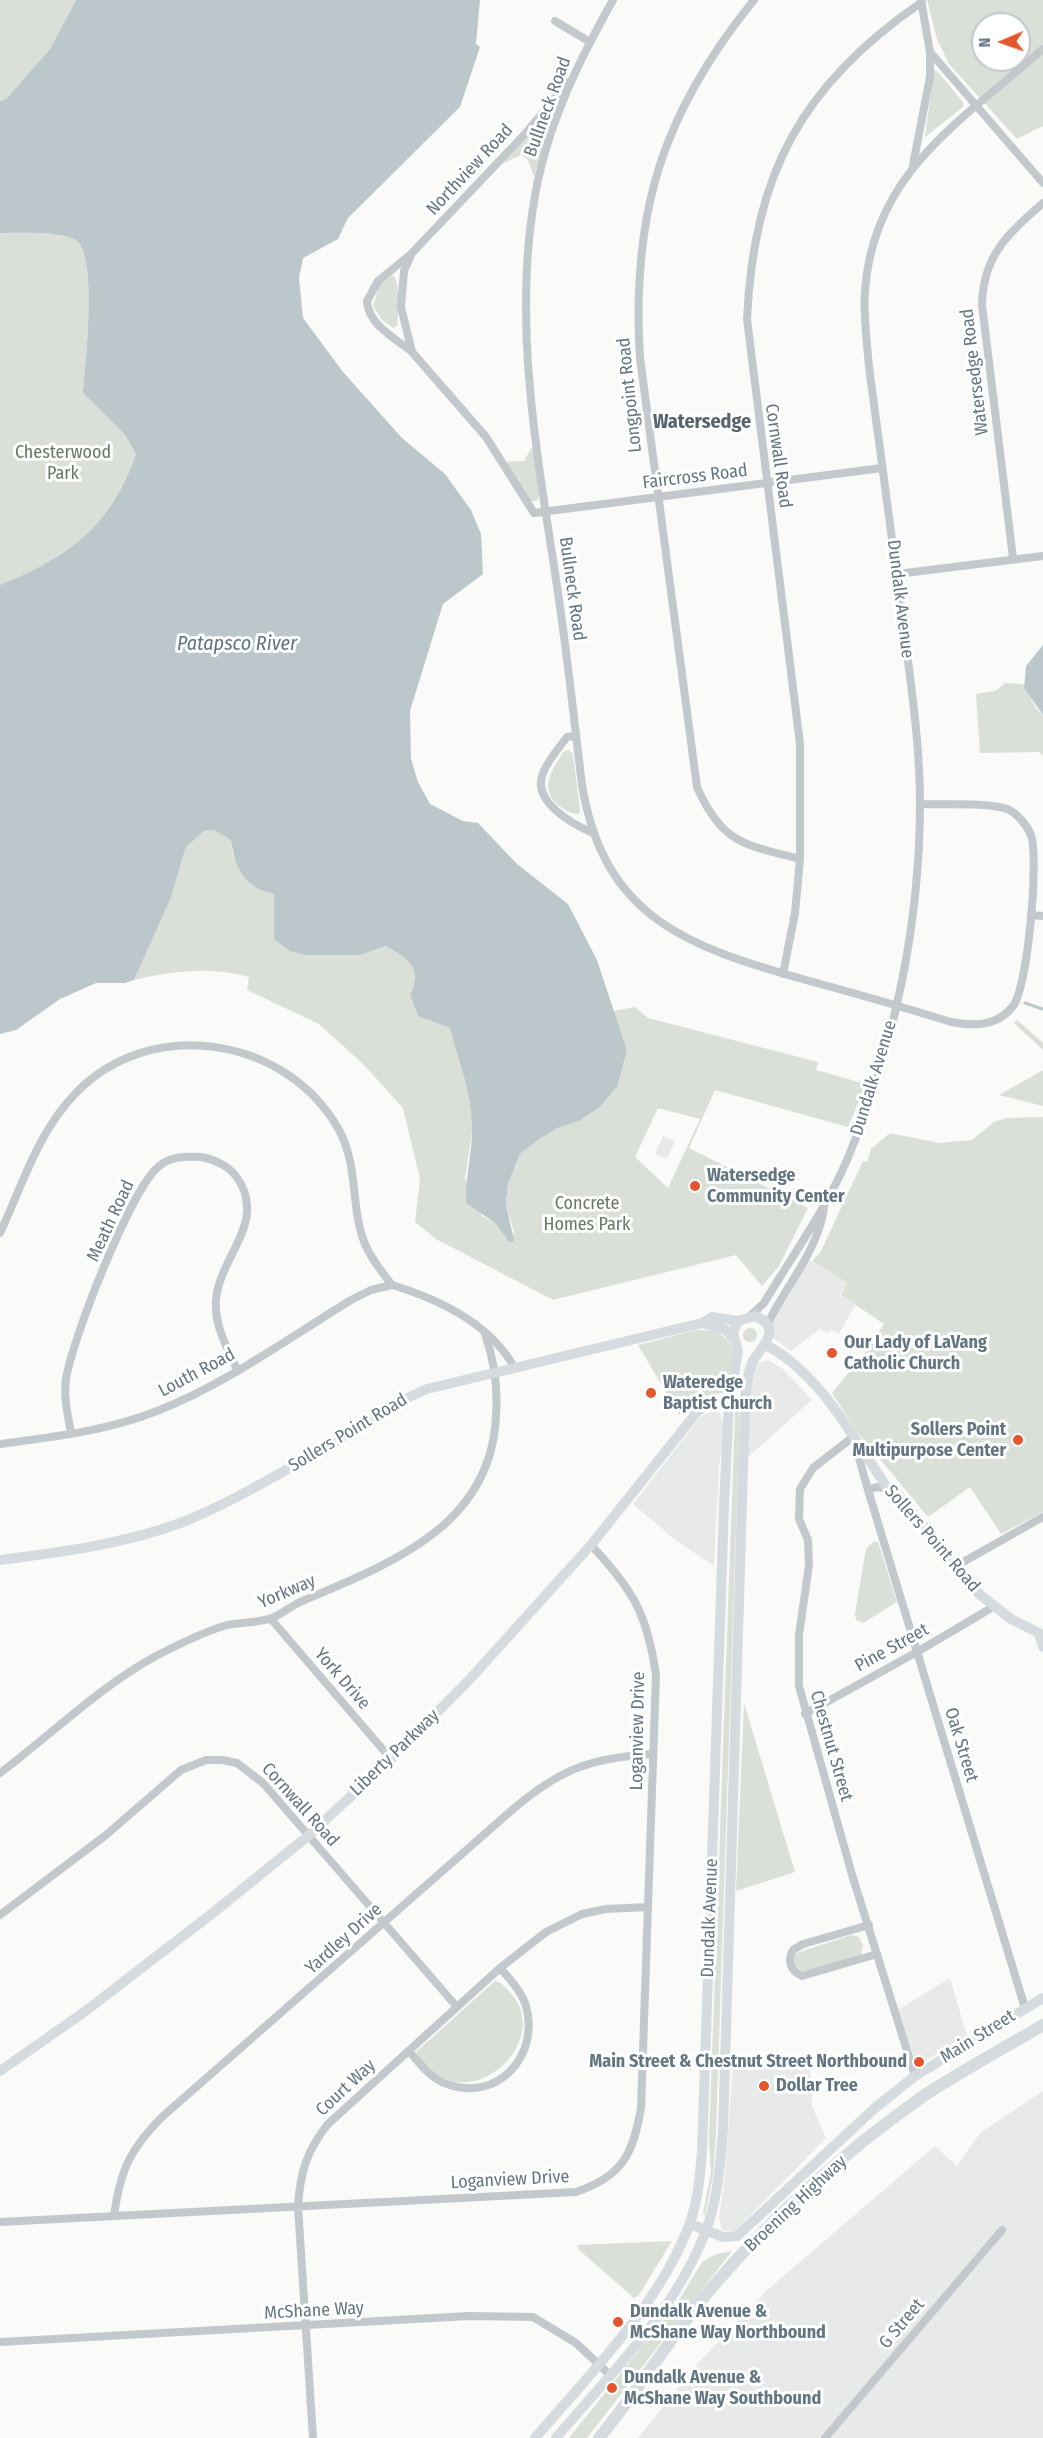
<!DOCTYPE html>
<style>
body{margin:0}
#map{position:relative;width:1043px;height:2438px;overflow:hidden;background:#fafaf8;font-family:"Fira Sans Condensed",sans-serif}
canvas{display:block}
.north{position:absolute;left:971px;top:12px;width:60px;height:60px;box-sizing:border-box;background:#fff;border:2px solid #c1c8cd;border-radius:50%;rotate:268deg;font-size:16px;font-weight:700;line-height:24px;text-align:center;color:#657683}
.north::after{content:'';display:block;margin:auto;width:21px;height:27px;background:#e4572e;clip-path:polygon(50% 0,100% 100%,50% 72%,0 100%)}
</style>
<div id="map">
<canvas width="1043" height="2438"></canvas>
<div class="north">N</div>
</div>
<script>
const context = document.querySelector('canvas').getContext('2d');
context.lineJoin = 'round';
function paint(path, color) {
  context.fillStyle = color;
  context.fill(path, 'evenodd');
}
function trace(path, color, width, dash) {
  context.strokeStyle = color;
  context.lineWidth = width;
  context.lineCap = dash ? 'butt' : 'round';
  context.setLineDash(dash || []);
  context.stroke(path);
}
function label(font, color, halo, rows, align = 'center') {
  context.font = font + ' "Fira Sans Condensed",sans-serif';
  context.lineWidth = 6;
  context.setLineDash([]);
  context.textBaseline = 'middle';
  context.strokeStyle = halo;
  context.fillStyle = color;
  for (const [text, x, y, turn = 0] of rows) {
    context.save();
    context.translate(x, y);
    context.rotate((+turn || 0) * Math.PI / 180);
    context.textAlign = isNaN(turn) ? turn : align;
    if (halo) context.strokeText(text, 0, 0);
    context.fillText(text, 0, 0);
    context.restore();
  }
}
paint(new Path2D(`
 M663 1136 675 1141 667 1159 655 1154Z
 M809 1260 847 1283 840 1295 855 1305 839 1334 830 1330 828 1333 820 1329 791 1351 773 1338 770 1323Z
 M768 1360 783 1369 812 1400 747 1458V1418L753 1372 757 1363Z
 M712 1411 720 1413 725 1429 719 1466 714 1566 674 1539 633 1504 701 1416Z
 M950 1978 967 2036 917 2066 898 2010Z
 M733 2065H810L812 2106 826 2138 735 2231 722 2230 719 2218 725 2175Z
 M1043 2091V2438H638L699 2362 765 2292 935 2146 957 2166 980 2133Z`), '#e8e9e9');
paint(new Path2D(`
 M0 0H76L50 49 6 99 0 101Z
 M927 0H1043V126L1017 139 949 64 937 39ZM983 24H1019V60H983Z
 M934 70 937 71 963 102V107L925 137Z
 M539 126 547 130V135L534 177 528 160 521 155 502 164Z
 M0 233C21 233 55 231 74 239 99 249 85 366 83 393L125 435 136 454C111 526 69 557 0 585Z
 M393 275C400 280 399 316 397 326L393 328 382 320 373 306 380 283Z
 M533 445 541 494 536 501H531L505 462 524 461Z
 M1005 683 1023 684 1036 708 1043 715V756L1039 752 980 753 976 694 995 691Z
 M569 750 573 754 580 810 579 814C571 814 567 811 561 807 537 791 552 769 564 751Z
 M214 829 231 840 233 856 274 894 275 915 361 955 385 946C409 958 423 967 410 995L418 1016 450 1028 468 1092 473 1125 465 1179 482 1216 495 1223 509 1242 514 1232 506 1204 508 1184 520 1154 538 1140 558 1128 579 1121 600 1107 617 1087 627 1051 613 1011 635 1007 648 1018 818 1062 816 1070 866 1084 848 1127 715 1090 689 1148 808 1208 779 1266 762 1286 736 1255 553 1300 436 1239 415 1222 420 1179 403 1108 363 1064 319 1024 247 990 249 977C211 966 172 971 134 980L170 900 186 847 205 830ZM658 1108 700 1119 668 1188 635 1157Z
 M1017 1020 1043 1043V1050L1014 1023Z
 M1043 1070V1106L999 1095Z
 M1043 1117V1512L1001 1534 970 1487 928 1517 855 1429 832 1393 865 1353 884 1324 841 1295 847 1283 812 1261 820 1253 863 1161 867 1162 871 1149 890 1133 939 1143 972 1140 994 1122 1007 1118Z
 M743 1335a7 7 0 1 1 14 0a7 7 0 1 1-14 0Z
 M696 1330C713 1330 723 1332 732 1346L733 1355 725 1392 702 1397 682 1415 679 1414 638 1345Z
 M735 1412H739V1435L716 2132 713 2175 705 2216 703 2213 711 2172 709 2140Z
 M873 1542H878L897 1602 863 1623 856 1620 855 1614 866 1549Z
 M744 1703 795 1872 736 1891Z
 M851 1935 859 1937 863 1946 861 1955 811 1971H797L793 1958 797 1953Z
 M495 1981C503 1983 507 1989 512 1995 554 2043 463 2128 416 2052Z
 M672 2241 639 2295 634 2298 578 2249V2245Z
 M732 2251 587 2438H569L679 2300 702 2262 716 2254Z`), '#dadfd7');
paint(new Path2D(`
 M76 0H480L476 44 480 47 460 107 348 218 338 239 303 258 299 278 303 318 343 372 402 438 445 474 471 510 481 534 483 574 443 604 410 711 411 759 418 782 430 804 463 821 478 823 517 864 568 904 597 960 627 1051 617 1087 600 1107 579 1121 558 1128 538 1140 520 1154 508 1184 506 1204 514 1241 509 1242 495 1223 466 1203C465 1176 473 1151 472 1124 471 1091 458 1060 450 1028L418 1016 410 995C423 968 409 958 385 946L361 955H305L290 951 274 939V894C244 887 235 869 231 840L214 830H205L186 847 170 900 134 980 125 983H96L60 999 16 1030 0 1034V585C69 557 111 526 136 454L125 435 83 393C85 367 99 249 74 239 55 231 21 233 0 233V101L6 99 50 49Z
 M1043 645V715L1024 688 1026 666Z`), '#bbc7cb');
trace(new Path2D(`
 M1025 1003 1043 1009`), '#bbc7cb', 3);
trace(new Path2D(`
 M613 0C581 57 552 115 538 180 510 314 537 453 557 586 567 652 574 719 582 785 604 919 689 947 806 980 854 993 903 1007 951 1022 974 1026 997 1027 1013 1006 1028 987 1039 858 1031 835 1027 825 1017 813 1007 809 989 802 941 805 920 804
 M754 0C662 113 631 214 640 358L697 787C722 844 745 845 800 859
 M921 0 930 52 1043 183
 M555 21 590 42
 M567 83 525 134 412 253 404 271 401 307 412 352 486 437 534 513 882 468
 M913 165 930 77V52
 M411 351C394 338 368 324 367 301L378 281 411 254
 M1013 558 982 305C983 255 1008 234 1043 203
 M897 574 1043 556
 M576 736 567 737C559 748 548 760 543 773 531 801 572 824 593 833
 M1031 915 1043 916
 M783 974 795 913 800 859V744L747 319C754 174 801 85 922 2
 M0 1233C22 1186 38 1132 75 1094 149 1015 287 1036 339 1130 359 1167 350 1207 365 1244 371 1259 382 1272 392 1285 438 1299 489 1322 514 1367
 M750 1316 764 1303C792 1256 825 1211 847 1160 894 1048 920 924 920 803 920 745 911 686 904 629 892 541 880 454 869 367 867 342 863 316 865 290 874 171 962 121 1043 49
 M767 1325C785 1287 818 1251 824 1208
 M71 1433C68 1415 63 1397 66 1379 72 1340 130 1191 158 1167 170 1156 186 1156 201 1157 214 1159 228 1166 236 1176 269 1221 219 1257 216 1300 214 1325 227 1348 237 1369
 M0 1444C52 1437 107 1431 157 1411 224 1385 289 1338 351 1300L371 1290 392 1285
 M888 1489 877 1487 868 1490 1025 2008
 M868 1490 853 1437 813 1468 800 1489 799 1519 808 1540 809 1565 799 1635V1686L853 1878 915 2076
 M956 1566 1043 1517
 M271 1619 391 1759
 M805 1714 917 1652 993 1607
 M0 1773C52 1734 99 1687 156 1656 179 1644 203 1632 227 1625 241 1622 259 1623 272 1618 282 1614 290 1607 300 1602 389 1564 492 1527 496 1415 498 1388 494 1360 485 1334
 M0 1915 106 1835 181 1770 206 1760H222L237 1763 263 1783 457 2007
 M869 1925 803 1944 793 1950C787 1960 790 1971 802 1976L877 1954
 M409 2051C420 2064 430 2078 447 2084 498 2103 540 2055 526 2006 521 1991 510 1979 500 1968
 M114 2216C120 2171 130 2149 162 2117L512 1810C560 1769 590 1758 652 1754
 M0 2222 576 2192C623 2176 633 2154 641 2108L656 1675C647 1613 633 1590 591 1545
 M0 2342 469 2316 533 2317 576 2343 610 2375
 M313 2438 298 2206C300 2173 307 2150 328 2124L500 1968 546 1932 582 1914 606 1909 648 1907
 M825 2438 1002 2230`), '#c3c8cc', 8);
trace(new Path2D(`
 M702 1323 726 1330 733 1338
 M766 1345C821 1374 854 1439 888 1489L899 1496 979 1594 1011 1619 1039 1633 1043 1647
 M0 1560C61 1552 125 1544 183 1522 228 1504 271 1478 313 1455 352 1434 386 1406 427 1389L702 1323 712 1317 738 1321
 M0 2071 87 2010 214 1912 308 1836 391 1759 470 1679 591 1545 697 1412 705 1405 735 1403
 M690 2224 723 2237 737 2236 875 2108 915 2076 1043 1998
 M535 2438C590 2374 660 2304 690 2223 698 2200 700 2176 702 2151L724 1506 729 1404 738 1351 733 1332 738 1321 755 1316C786 1328 759 1348 752 1363 747 1375 746 1388 745 1402L723 2130C720 2165 718 2200 705 2233 674 2313 610 2374 556 2438`), '#d6dbdf', 10);
trace(new Path2D(`
 M599 2438C638 2391 669 2339 708 2292 770 2219 844 2152 922 2097 961 2071 1003 2049 1043 2025`), '#d6dbdf', 12);
for (const [x, y, r, color] of [
 [695,1186,6,"#e4572e"],
 [832,1353,6,"#e4572e"],
 [651,1393,6,"#e4572e"],
 [1018,1440,6,"#e4572e"],
 [919,2062,6,"#e4572e"],
 [764,2086,6,"#e4572e"],
 [618,2322,6,"#e4572e"],
 [612,2388,6,"#e4572e"]
]) {
  const dot = new Path2D();
  dot.arc(x, y, r, 0, 2 * Math.PI);
  context.fillStyle = color;
  context.fill(dot);
  trace(dot, '#fff', 2);
}
label('18px', '#657683', '#fff', [
 ["Bullneck Road",548,107,-70],
 ["Northview Road",470,170,-47],
 ["Watersedge Road",975,372,-97],
 ["Longpoint Road",630,395,-96],
 ["Cornwall Road",778,456,82],
 ["Faircross Road",695,477,-7],
 ["Bullneck Road",572,589,82],
 ["Dundalk Avenue",900,599,83],
 ["Dundalk Avenue",874,1078,-73],
 ["Meath Road",111,1221,-65],
 ["Louth Road",197,1373,-28],
 ["Sollers Point Road",348,1433,-31],
 ["Sollers Point Road",932,1539,49],
 ["Yorkway",287,1592,-23],
 ["Pine Street",892,1648,-29],
 ["York Drive",342,1679,49],
 ["Loganview Drive",638,1731,-89],
 ["Oak Street",961,1745,73],
 ["Chestnut Street",831,1746,74],
 ["Liberty Parkway",395,1753,-44],
 ["Cornwall Road",300,1805,48],
 ["Dundalk Avenue",710,1918,-88],
 ["Yardley Drive",344,1939,-42],
 ["Main Street",978,2037,-32],
 ["Court Way",346,2088,-43],
 ["Loganview Drive",510,2180,-3],
 ["Broening Highway",796,2204,-43],
 ["McShane Way",314,2311,-3],
 ["G Street",902,2324,-50]
]);
label('18px', '#687a64', '#fff', [
 ["Chesterwood",63,453],
 ["Park",63,474],
 ["Concrete",587,1204],
 ["Homes Park",587,1225]
]);
label('bold 18px', '#657683', '#fff', [
 ["Watersedge",707,1176],
 ["Community Center",707,1197],
 ["Our Lady of LaVang",844,1343],
 ["Catholic Church",844,1364],
 ["Wateredge",663,1383],
 ["Baptist Church",663,1404],
 ["Sollers Point",1006,1430,"right"],
 ["Multipurpose Center",1006,1451,"right"],
 ["Main Street & Chestnut Street Northbound",907,2062,"right"],
 ["Dollar Tree",776,2086],
 ["Dundalk Avenue &",630,2312],
 ["McShane Way Northbound",630,2333],
 ["Dundalk Avenue &",624,2378],
 ["McShane Way Southbound",624,2399]
], 'left');
label('bold 20px', '#57646e', '#fff', [
 ["Watersedge",702,422]
]);
label('italic 20px', '#60757c', '#fff', [
 ["Patapsco River",237,644]
]);
</script>
